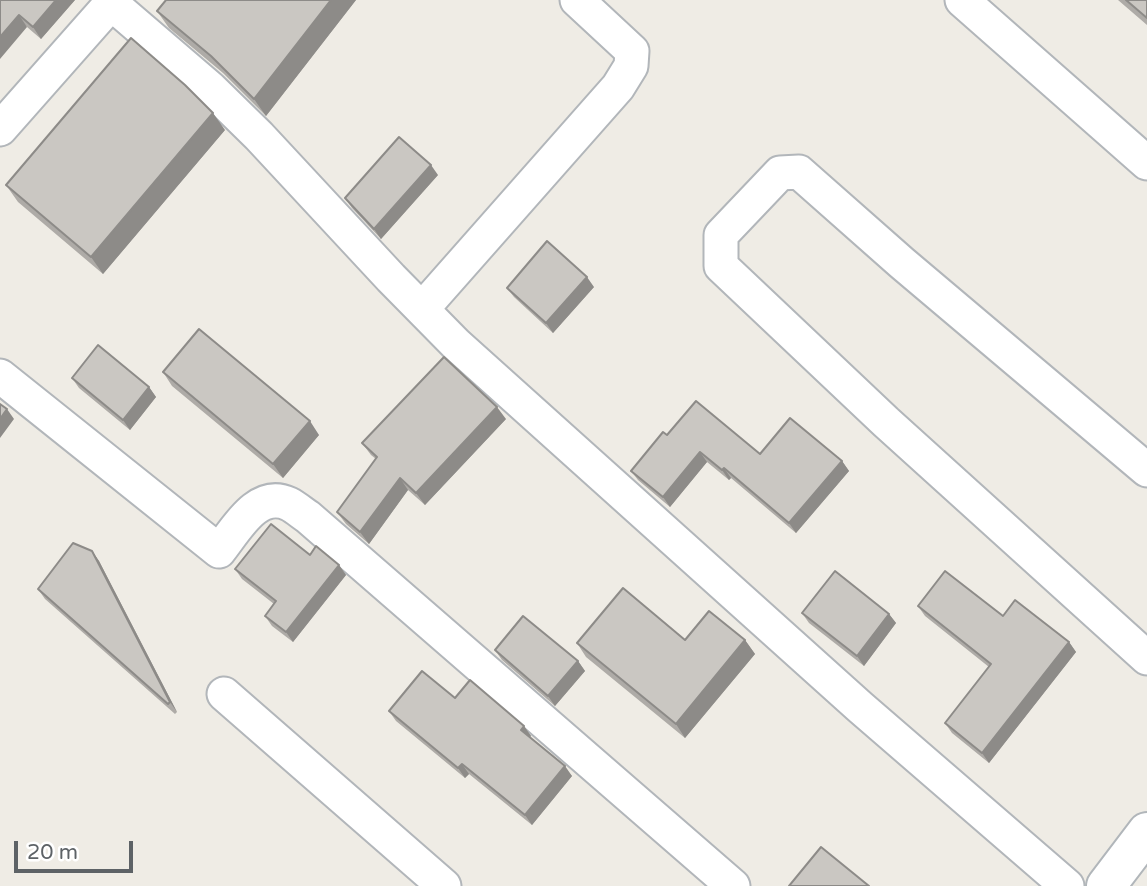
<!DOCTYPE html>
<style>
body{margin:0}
#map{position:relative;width:1147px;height:886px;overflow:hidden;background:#efece5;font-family:"Varela Round",sans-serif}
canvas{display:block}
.scale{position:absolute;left:14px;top:841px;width:119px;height:32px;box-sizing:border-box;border:4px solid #5d6266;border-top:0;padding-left:9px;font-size:21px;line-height:24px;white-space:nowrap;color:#5d6266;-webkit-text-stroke:5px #fff;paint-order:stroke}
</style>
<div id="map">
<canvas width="1147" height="886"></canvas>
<div class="scale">20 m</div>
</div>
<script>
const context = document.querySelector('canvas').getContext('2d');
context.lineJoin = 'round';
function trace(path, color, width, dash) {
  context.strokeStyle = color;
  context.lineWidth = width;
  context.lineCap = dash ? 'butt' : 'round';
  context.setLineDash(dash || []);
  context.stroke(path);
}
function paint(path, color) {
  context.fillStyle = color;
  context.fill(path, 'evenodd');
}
const street = new Path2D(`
 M962 0 1147 163
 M112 4 210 88 259 136 391 278 456 344 860 707 1067 886
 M0 129 114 0
 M422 309 618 87 631 66 632 51 577 0
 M0 376 219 551C236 530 257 489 289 504 295 507 302 513 308 517L733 886
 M1147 470 902 263 799 172 780 173 721 235V266L886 422 1147 658
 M224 694 444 886`);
const secondary = new Path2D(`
 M1106 886 1147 832`);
trace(street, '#b2b6ba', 37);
trace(secondary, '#b1b6ba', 42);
trace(street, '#fff', 33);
trace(secondary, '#fff', 38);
paint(new Path2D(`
 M0 0H75L41 39 27 27Z
 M166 0H356L266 116 223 73 169 28 157 11Z
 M1118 0H1147V25Z
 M225 130 103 274 18 202 6 185Z
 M438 175 381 239 352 208 345 198Z
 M594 287 553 333 514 297 507 288Z
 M163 372 319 435 283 478 172 386Z
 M72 378 149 387 156 397 130 430 79 388Z
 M506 419 425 505 408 490 369 544 346 524 337 512 376 459 371 455 362 443Z
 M667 435 760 454 842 461 849 471 796 533 731 478 729 480 707 462 670 507 638 480 631 471Z
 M92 551 99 561 177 712 175 714 45 599 38 589Z
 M310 555 339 565 346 575 293 642 272 626 265 616 274 604 242 579 235 569Z
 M918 606 1003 616 1069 642 1076 652 989 763 952 733 945 723 989 667 925 616Z
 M802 613 889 614 896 623 864 666 809 623Z
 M685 640H745L755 654 685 738 586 657 577 643Z
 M495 650 578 661 585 671 555 706 502 660Z
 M455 698 524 726 531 736 530 737 572 776 532 825 469 774 465 778 396 721 389 711Z`), '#aeaba7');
paint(new Path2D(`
 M56 0H75L41 39 33 27Z
 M331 0H356L266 116 254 99Z
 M19 15 27 27 0 59V37Z
 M213 113 225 130 103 274 91 257Z
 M431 165 438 175 381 239 374 229Z
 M587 277 594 287 553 333 546 323Z
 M149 387 156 397 130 430 123 420Z
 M497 407 506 419 425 505 416 493Z
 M7 409 14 419 0 438V419Z
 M310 421 319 435 283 478 273 464Z
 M700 452 707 462 670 507 663 497Z
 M842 461 849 471 796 533 789 523Z
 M724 468 731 478 729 480 722 470Z
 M400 478 408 490 369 544 360 532Z
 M92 551 99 561 177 712 170 702Z
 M339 565 346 575 293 642 286 632Z
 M889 614 896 623 864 666 857 656Z
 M745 640 755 654 685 738 676 724Z
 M1069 642 1076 652 989 763 982 753Z
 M578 661 585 671 555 706 548 696Z
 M524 726 531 736 528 739 521 730Z
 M462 764 469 774 465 778 458 768Z
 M565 766 572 776 532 825 525 815Z`), '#8d8b88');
const building = new Path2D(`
 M0 0H56L33 27 19 15 0 37Z
 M166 0H331L254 99 211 56 157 11Z
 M1126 0H1147V18Z
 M131 38 185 85 213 113 91 257 6 185Z
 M399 137 431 165 374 229 345 198Z
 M547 241 587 277 546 323 507 288Z
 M199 329 310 421 273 464 163 372Z
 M98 345 149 387 123 420 72 378Z
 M444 357 497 407 416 493 400 478 360 532 337 512 377 457 362 443Z
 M696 401 760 454 790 418 842 461 789 523 724 468 722 470 700 452 663 497 631 471 663 432 667 435Z
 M0 404 7 409 0 419Z
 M271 524 310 555 316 546 339 565 286 632 265 616 276 601 235 569Z
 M73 543 92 551 170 702 168 704 38 589Z
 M835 571 889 614 857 656 802 613Z
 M945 571 1003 616 1015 600 1069 642 982 753 945 723 991 664 918 606Z
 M623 588 685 640 709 611 745 640 676 724 577 643Z
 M523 616 578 661 548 696 495 650Z
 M422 671 455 698 470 680 524 726 521 730 565 766 525 815 462 764 458 768 389 711Z
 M821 847 869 886H789Z`);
paint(building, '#cac7c2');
trace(building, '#8d8b88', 2);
</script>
